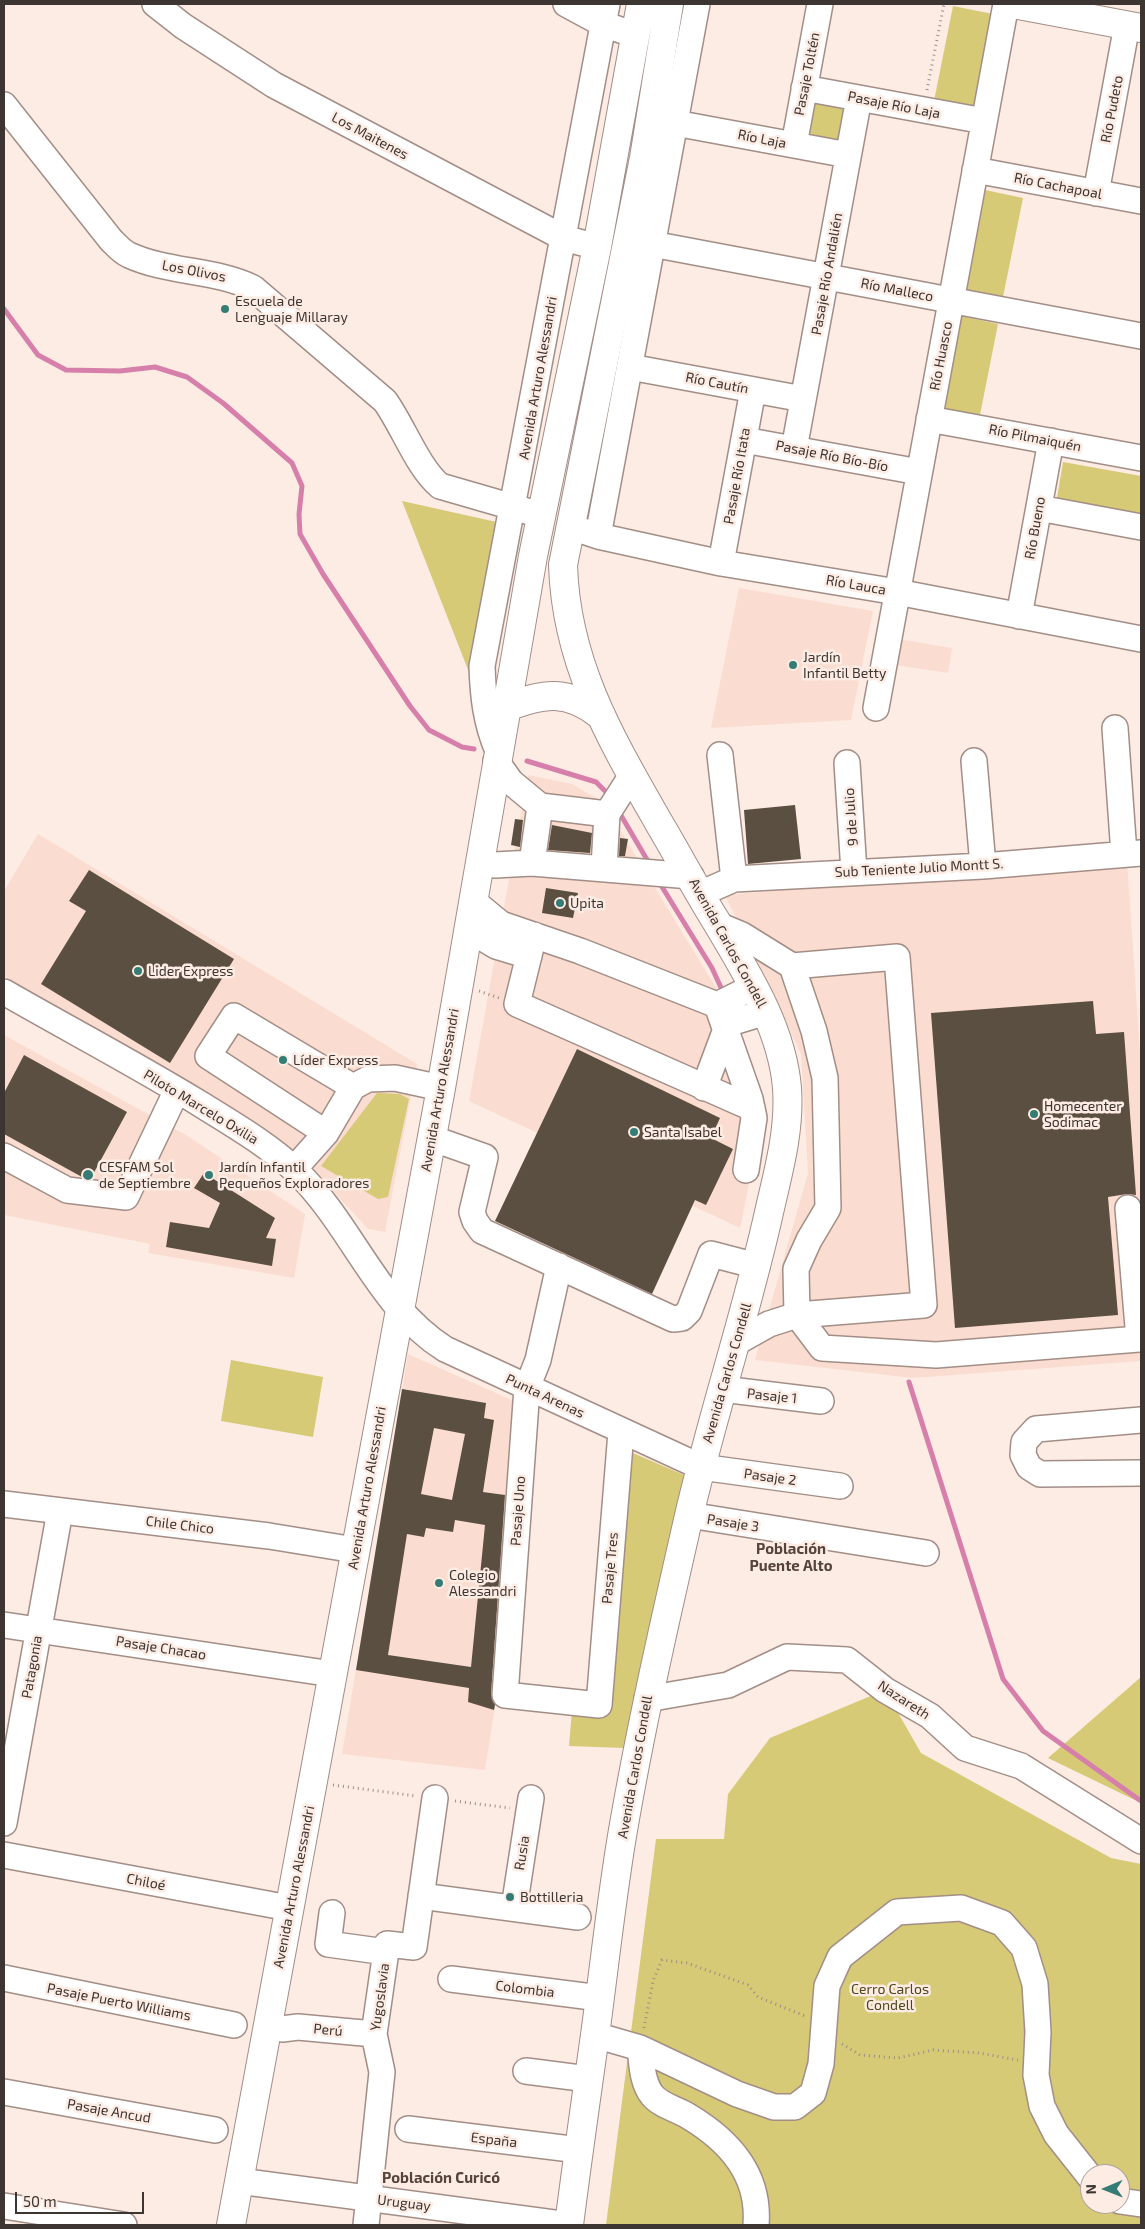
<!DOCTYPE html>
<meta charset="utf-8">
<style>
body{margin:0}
#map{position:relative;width:1145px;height:2229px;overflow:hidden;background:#fdece4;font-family:"Exo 2",sans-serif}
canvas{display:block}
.frame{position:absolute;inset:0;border:5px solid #3d3531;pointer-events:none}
.north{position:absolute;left:1080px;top:2164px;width:50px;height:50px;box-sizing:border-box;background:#fdece4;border:1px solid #b0a39c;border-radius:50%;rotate:269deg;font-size:14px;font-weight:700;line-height:20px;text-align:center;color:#3d3531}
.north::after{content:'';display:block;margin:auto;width:18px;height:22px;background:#357c74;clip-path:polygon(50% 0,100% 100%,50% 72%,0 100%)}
.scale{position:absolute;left:15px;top:2192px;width:129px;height:22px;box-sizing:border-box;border:2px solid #3d3531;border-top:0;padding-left:6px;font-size:15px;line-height:18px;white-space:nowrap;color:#3d3531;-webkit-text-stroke:4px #fdece4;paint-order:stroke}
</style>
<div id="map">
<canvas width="1145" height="2229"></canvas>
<div class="frame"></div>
<div class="north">N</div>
<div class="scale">50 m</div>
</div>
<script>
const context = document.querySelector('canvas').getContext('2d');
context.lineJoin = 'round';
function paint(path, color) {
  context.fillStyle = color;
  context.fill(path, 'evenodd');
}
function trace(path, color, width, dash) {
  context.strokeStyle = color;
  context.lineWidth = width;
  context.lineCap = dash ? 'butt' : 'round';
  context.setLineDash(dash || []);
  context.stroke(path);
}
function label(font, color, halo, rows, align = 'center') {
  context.font = font + ' "Exo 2",sans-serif';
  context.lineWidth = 5;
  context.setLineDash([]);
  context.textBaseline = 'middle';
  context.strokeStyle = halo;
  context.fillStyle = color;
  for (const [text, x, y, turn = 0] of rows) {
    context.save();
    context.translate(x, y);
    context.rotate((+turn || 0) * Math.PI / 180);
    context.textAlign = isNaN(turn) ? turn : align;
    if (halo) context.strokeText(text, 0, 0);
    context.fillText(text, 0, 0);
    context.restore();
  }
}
paint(new Path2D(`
 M739 588 873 611 851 720 711 728Z
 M899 639 952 648 948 673 895 665Z
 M528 775 572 784 603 802 724 1001 761 1087V1125L740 1228 469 1101Z
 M38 834 417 1064 385 1232 368 1229 317 1174 177 1077 4 976V891Z
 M1127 860 1141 1067V1361L913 1378 755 1360 808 1173 801 1054 725 895Z
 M4 1035 186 1135 305 1214 294 1278 148 1253 150 1244 4 1215Z
 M408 1354 523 1405 498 1688 485 1770 342 1754Z`), '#faddd0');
paint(new Path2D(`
 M953 6 993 14 973 114 933 106Z
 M812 102 850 110 842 148 804 140Z
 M985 190 1023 198 1003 297 965 290Z
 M962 316 998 324 978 425 942 418Z
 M1063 462 1141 476V519L1056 504Z
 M402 501 501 523 472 680Z
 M377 1093 400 1094 409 1099 388 1197 378 1199 321 1166Z
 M231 1360 323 1377 313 1437 221 1421Z
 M633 1453 691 1478 624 1748 569 1746 572 1710 606 1714Z
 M1141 1677V1803L1048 1758Z
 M885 1690 921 1753 1111 1858 1141 1864V2225H606L656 1839H724L728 1794 770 1738ZM1090 2174H1120V2204H1090Z`), '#d6ca76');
trace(new Path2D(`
 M4 309 38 355 66 370 120 371 155 367 187 377 223 403 292 463 302 486 299 514 300 534 323 574 410 706 429 730 462 747 474 749
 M527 761 596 782 608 794
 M619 812 649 863
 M659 882 712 968 723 992
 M909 1382 1003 1679 1043 1731 1141 1801`), '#d77fab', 5);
paint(new Path2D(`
 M795 805 801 859 748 864 744 810Z
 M515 819 523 820 520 847 511 845Z
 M552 825 592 833 590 853 548 850Z
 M620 838 628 839 625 856H619Z
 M89 870 234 959 170 1063 41 984 86 911 69 901Z
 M546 888 578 893 573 918 542 913Z
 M1093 1001 1096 1034 1124 1032 1136 1195 1127 1194 1108 1197 1118 1315 955 1328 931 1013Z
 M577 1049 720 1118 711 1138 733 1149 706 1205 695 1200 652 1294 495 1221Z
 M24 1055 127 1112 91 1178 82 1177 4 1134V1093Z
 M204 1173 275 1218 266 1238 276 1239 272 1266 166 1247 170 1222 209 1228 220 1203 194 1188Z
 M402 1389 486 1403 484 1418 494 1420 483 1492 505 1495 491 1694 495 1705 494 1710 468 1702 469 1688 356 1670ZM434 1428 465 1434 452 1500 421 1494ZM455 1520 485 1525 471 1667 388 1655 407 1534 424 1537 426 1528 453 1532Z`), '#5b4f41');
const minor = new Path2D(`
 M155 4 183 26 274 85 564 238 597 247
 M566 4 603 24 635 35
 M804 88 984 121
 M4 105 111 240C116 245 122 252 129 255 168 273 214 269 253 288L385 401C403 426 418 468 440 486L530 512
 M675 123 848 155
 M794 145 820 4
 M975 170 1141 201
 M1096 193 1127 25
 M652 244 1141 336
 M630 367 803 399
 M929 419 1141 458
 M744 440 919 472
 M794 449 859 98
 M1039 508 1141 527
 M571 527 598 536 721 563 897 592 1141 639
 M598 536 697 4
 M721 563 753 390
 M1019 616 1051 441
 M876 708 1006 4
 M1115 728 1124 854
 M498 751C486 723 483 697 482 666L607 4
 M720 755 734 879
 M496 761 511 782 540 806 607 814
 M974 761 983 866
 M847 763 854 872
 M532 863 540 806
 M480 864 495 865 532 863 691 876
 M604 868 607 814 632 775
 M700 894 734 879 983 866 1141 853
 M473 901 501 924 580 951 717 1005 750 1099 754 1118 746 1170
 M718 925 742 935 792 966 897 957 924 1305 797 1315 769 1324 735 1343
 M468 935 481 937 496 946 529 956
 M534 935 517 1004 752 1108
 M792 966 814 1031 825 1078 828 1208 809 1240 796 1269 797 1315 822 1348 936 1355 1139 1339 1128 1208
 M4 992C70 1030 137 1065 202 1105 234 1125 267 1144 295 1170 352 1224 377 1306 445 1349L701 1467 840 1486
 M717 1005 753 987
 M704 1088 726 1029 733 1022 766 1012
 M326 1133 208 1056 234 1016 353 1087
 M431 1138 485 1157 472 1212 475 1221 482 1231 673 1319 682 1318 689 1311 711 1254 757 1266
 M4 1156 67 1190 126 1197 177 1090
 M294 1169 326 1133 353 1087 368 1079 395 1078 441 1088
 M559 1266 538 1360 527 1388 505 1695 599 1705 621 1432
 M722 1389 821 1401
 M1141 1420 1036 1429 1024 1442 1023 1455 1029 1467 1040 1474 1141 1473
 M4 1504 269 1536 355 1550
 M689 1515 926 1553
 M4 1625 319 1672
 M647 1699 728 1685 787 1657 847 1660 885 1690 930 1716 965 1748 1021 1766 1141 1841
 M4 1823 60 1511
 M4 1855 289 1908
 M421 1896 578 1917
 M514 1908 531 1798
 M332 1913 328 1944 386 1952
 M4 1978 234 2025
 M451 1979 600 1998
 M282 2029 298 2027 374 2034
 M595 2035 640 2048C642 2064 642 2082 652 2095 661 2106 677 2109 688 2116 730 2141 760 2175 756 2225
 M640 2048 737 2094 774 2107H795L813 2093 821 2064 827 1986 840 1957 897 1912 961 1908 1002 1923 1024 1948 1035 1984 1038 2032 1036 2075 1042 2106 1056 2134 1090 2177
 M526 2071 588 2079
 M4 2092 215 2130
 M408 2129 579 2150
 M239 2181 569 2225
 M1120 2201 1141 2204
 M4 2206 124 2225
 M366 2225 382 2072 374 2034 387 1944 414 1947 435 1798`);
const major = new Path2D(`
 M1013 4 1141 28
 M507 707C543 693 568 689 600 715
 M231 2225 441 1088 533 556 597 247 641 4
 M569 2225C577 2162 586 2099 595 2035 604 1969 611 1902 622 1836 640 1730 664 1625 688 1520 712 1415 747 1313 770 1208 779 1169 790 1129 787 1088 782 1027 746 972 716 921 696 889 678 855 659 823 611 739 566 664 563 565L644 158 669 4`);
trace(minor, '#a28e86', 28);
trace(major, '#a28e86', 30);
trace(new Path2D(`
 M927 90 944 4
 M479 991 499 998
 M333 1785 416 1796
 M455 1801 510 1808
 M644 2028 653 1981 662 1960 687 1963 748 1985 758 1997 805 2016
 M842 2044 860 2055 898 2058 933 2050 979 2053 1018 2060`), '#9a8e88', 3, [1, 4]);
trace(minor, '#fff', 25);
trace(major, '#fff', 28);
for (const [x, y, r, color] of [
 [225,309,5,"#357c74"],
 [793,665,5,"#357c74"],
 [560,903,5,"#357c74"],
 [138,971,5,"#357c74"],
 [283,1060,5,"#357c74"],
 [1034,1114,5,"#357c74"],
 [634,1132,5,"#357c74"],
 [88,1175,6,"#357c74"],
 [209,1175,5,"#357c74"],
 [439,1583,5,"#357c74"],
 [510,1897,5,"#357c74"]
]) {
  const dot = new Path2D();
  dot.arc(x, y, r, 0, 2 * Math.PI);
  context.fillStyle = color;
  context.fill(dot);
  trace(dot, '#fdece4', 2);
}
label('14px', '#3d3531', '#fdece4', [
 ["Pasaje Toltén",807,74,-79],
 ["Pasaje Río Laja",894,105,11],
 ["Río Pudeto",1112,109,-79],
 ["Los Maitenes",370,136,28],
 ["Río Laja",762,139,11],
 ["Río Cachapoal",1058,186,11],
 ["Los Olivos",194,271,11],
 ["Pasaje Río Andalién",827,274,-80],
 ["Río Malleco",897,290,11],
 ["Río Huasco",941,356,-79],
 ["Avenida Arturo Alessandri",538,378,-80],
 ["Río Cautín",717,383,11],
 ["Río Pilmaiquén",1035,438,11],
 ["Pasaje Río Bío-Bío",832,456,11],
 ["Pasaje Río Itata",737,476,-80],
 ["Río Bueno",1035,528,-80],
 ["Río Lauca",856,585,10],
 ["9 de Julio",851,817,-94],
 ["Sub Teniente Julio Montt S.",919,868,-3],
 ["Avenida Carlos Condell",728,943,61],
 ["Avenida Arturo Alessandri",440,1090,-80],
 ["Piloto Marcelo Oxilia",201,1107,31],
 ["Avenida Carlos Condell",727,1373,-74],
 ["Punta Arenas",545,1396,25],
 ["Pasaje 1",772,1396,6],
 ["Pasaje 2",770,1477,8],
 ["Avenida Arturo Alessandri",367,1488,-80],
 ["Pasaje Uno",518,1511,-86],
 ["Pasaje 3",733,1523,9],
 ["Chile Chico",180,1525,7],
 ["Pasaje Tres",610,1568,-85],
 ["Pasaje Chacao",161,1648,9],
 ["Patagonia",32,1667,-80],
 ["Nazareth",904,1700,33],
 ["Avenida Carlos Condell",635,1767,-80],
 ["Rusia",522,1853,-81],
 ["Chiloé",146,1882,11],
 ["Avenida Arturo Alessandri",294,1887,-79],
 ["Colombia",525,1989,7],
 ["Yugoslavia",380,1997,-82],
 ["Pasaje Puerto Williams",119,2002,11],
 ["Perú",328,2030,5],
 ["Pasaje Ancud",109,2111,10],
 ["España",494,2140,7],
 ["Uruguay",404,2203,7]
]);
label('14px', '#3d3531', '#fdece4', [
 ["Escuela de",235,301],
 ["Lenguaje Millaray",235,317],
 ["Jardín",803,657],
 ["Infantil Betty",803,673],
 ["Upita",570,903],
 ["Lider Express",148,971],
 ["Líder Express",293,1060],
 ["Homecenter",1044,1106],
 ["Sodimac",1044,1122],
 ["Santa Isabel",644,1132],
 ["CESFAM Sol",99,1167],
 ["de Septiembre",99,1183],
 ["Jardín Infantil",219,1167],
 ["Pequeños Exploradores",219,1183],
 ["Colegio",449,1575],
 ["Alessandri",449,1591],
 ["Bottilleria",520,1897]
], 'left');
label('14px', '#4d471d', '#fdece4', [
 ["Cerro Carlos",890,1989],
 ["Condell",890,2005]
]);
label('bold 15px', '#55443c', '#fdece4', [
 ["Población",791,1549],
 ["Puente Alto",791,1566],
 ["Población Curicó",441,2178]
]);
</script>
